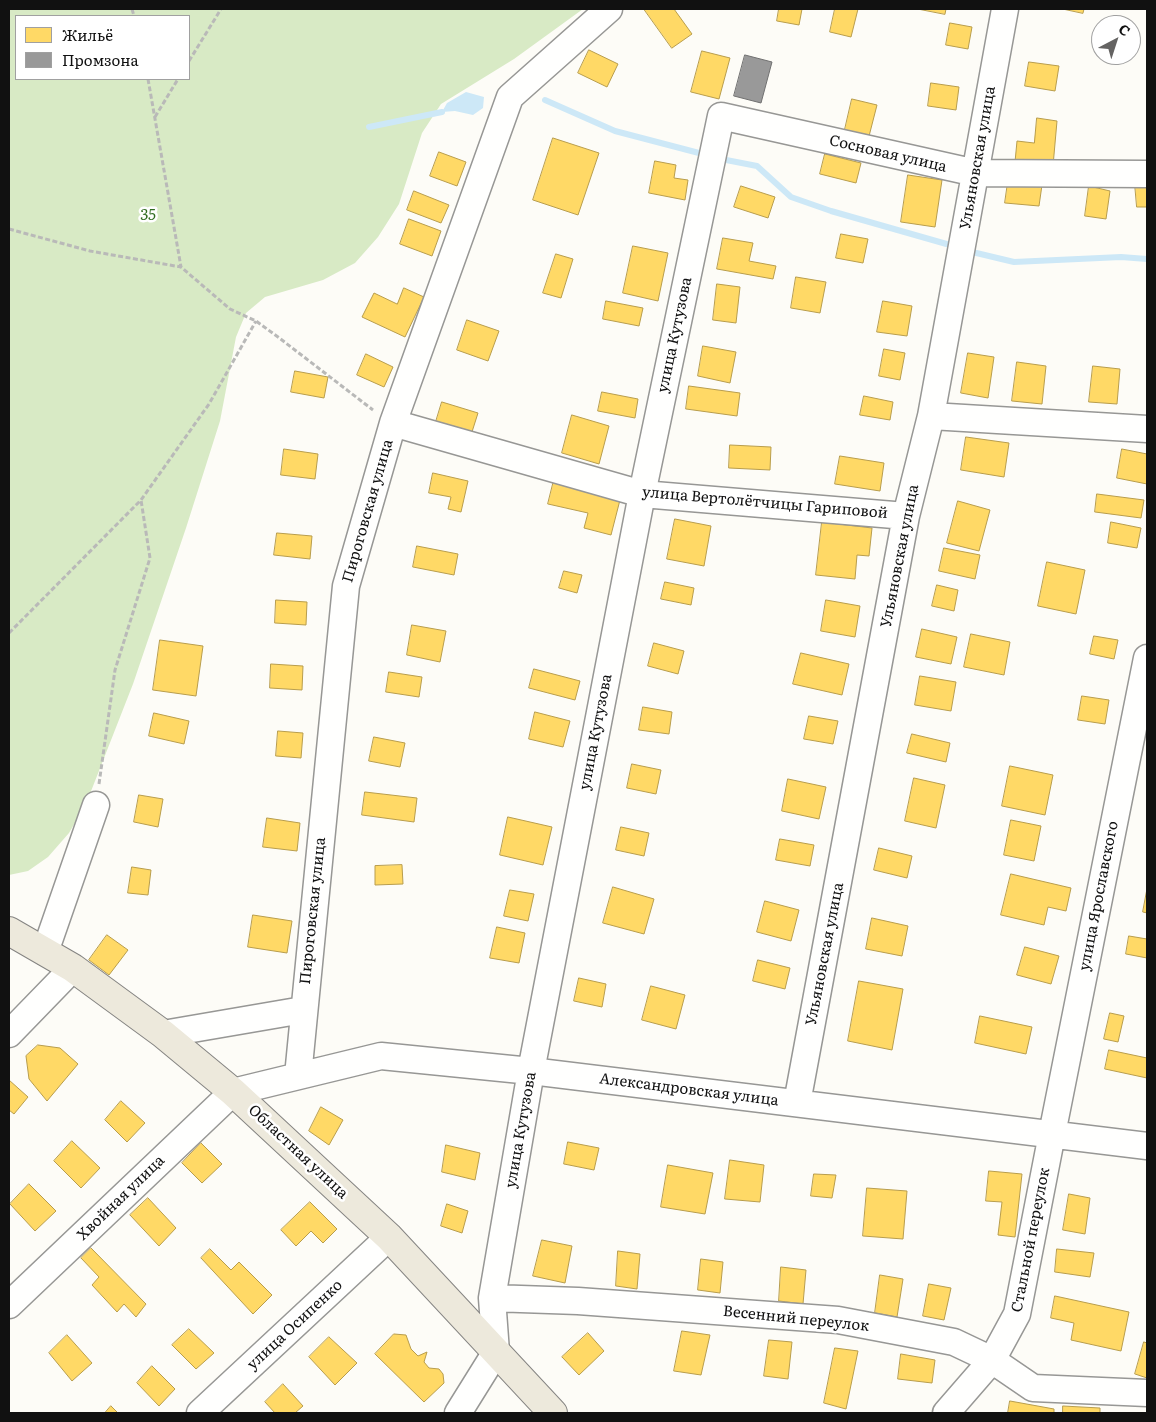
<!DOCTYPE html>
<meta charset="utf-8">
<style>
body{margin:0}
#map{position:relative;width:1156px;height:1422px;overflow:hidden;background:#fdfcf7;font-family:Literata,serif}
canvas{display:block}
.frame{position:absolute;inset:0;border:10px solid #111;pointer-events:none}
.legend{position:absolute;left:15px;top:15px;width:175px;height:65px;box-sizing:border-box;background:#fff;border:1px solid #a0a0a0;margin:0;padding:6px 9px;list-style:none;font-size:15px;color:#111}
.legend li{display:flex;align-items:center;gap:10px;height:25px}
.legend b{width:25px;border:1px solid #a0a0a0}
.north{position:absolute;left:1091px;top:15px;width:50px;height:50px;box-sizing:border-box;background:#fff;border:1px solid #a0a0a0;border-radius:50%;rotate:40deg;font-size:14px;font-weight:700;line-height:20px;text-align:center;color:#111}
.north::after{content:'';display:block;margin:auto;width:18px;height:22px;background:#646362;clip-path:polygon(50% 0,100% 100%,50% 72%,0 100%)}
</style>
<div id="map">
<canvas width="1156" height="1422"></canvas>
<div class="frame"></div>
<ul class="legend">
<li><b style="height:14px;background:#ffd966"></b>Жильё</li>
<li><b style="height:14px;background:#999"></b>Промзона</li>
</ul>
<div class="north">С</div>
</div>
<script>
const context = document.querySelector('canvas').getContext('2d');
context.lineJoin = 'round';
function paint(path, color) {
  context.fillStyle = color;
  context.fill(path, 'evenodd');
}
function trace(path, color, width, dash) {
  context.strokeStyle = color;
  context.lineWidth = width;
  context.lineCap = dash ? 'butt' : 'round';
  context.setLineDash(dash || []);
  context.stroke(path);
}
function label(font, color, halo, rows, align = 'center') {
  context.font = font + ' Literata,serif';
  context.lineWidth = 5;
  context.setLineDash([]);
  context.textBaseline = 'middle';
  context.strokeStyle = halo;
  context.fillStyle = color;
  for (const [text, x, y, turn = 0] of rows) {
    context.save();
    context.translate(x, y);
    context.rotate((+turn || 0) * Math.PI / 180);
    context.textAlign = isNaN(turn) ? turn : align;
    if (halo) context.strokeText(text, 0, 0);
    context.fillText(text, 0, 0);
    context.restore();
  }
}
paint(new Path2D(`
 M9 9H583L514 59 441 104 422 133 399 204 378 237 355 263 323 280 265 297 246 313 236 337 220 421 186 528 133 684 86 804 69 833 48 857 28 871 9 875ZM16 16H189V79H16Z`), '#d8eac5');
paint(new Path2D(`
 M466 92 484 97 483 108 473 115 455 111 442 112 447 103Z`), '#cde8f7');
const homes = new Path2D(`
 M644 9H674L692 34 672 48Z
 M779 9H802L799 25 777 21Z
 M835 9H858L851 37 830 32Z
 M918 9H946L945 14Z
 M1063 9H1084L1083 13Z
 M950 23 972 27 968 49 946 45Z
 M589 50 618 64 607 87 578 73Z
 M702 51 730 58 719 99 691 92Z
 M1029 62 1059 66 1055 91 1025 86Z
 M931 83 959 87 956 110 928 106Z
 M852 99 877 105 867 144 843 138Z
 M1037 118 1057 121 1053 166 1015 162 1017 141 1034 143Z
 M553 138 599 153 578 215 533 200Z
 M439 152 466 162 457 186 430 176Z
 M825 154 861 163 856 183 820 174Z
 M655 161 676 165 674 178 688 180 685 200 649 193Z
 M908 175 942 180 935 227 901 222Z
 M1008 182 1042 185 1039 206 1005 203Z
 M1135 184H1147V207H1137Z
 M741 186 775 197 768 218 734 207Z
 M1089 186 1110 191 1106 219 1085 216Z
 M414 191 449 205 441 223 407 210Z
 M409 219 441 231 432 256 400 244Z
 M841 234 868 239 863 263 836 258Z
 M723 238 753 243 749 261 776 266 773 279 717 269Z
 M633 246 668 253 658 301 623 293Z
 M556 254 573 259 561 298 543 293Z
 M796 277 826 282 820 313 791 308Z
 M717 284 740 287 736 323 713 320Z
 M404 288 424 297 405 337 362 317 374 293 397 304Z
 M606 301 643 308 639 326 603 319Z
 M883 301 912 306 907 336 877 332Z
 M467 320 499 331 488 361 457 350Z
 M703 346 736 352 730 383 698 376Z
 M884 349 905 353 900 380 879 376Z
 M968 353 994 357 988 398 961 393Z
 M366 354 393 367 384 387 357 375Z
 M1017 362 1046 366 1042 404 1012 401Z
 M1093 366 1120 369 1117 404 1089 402Z
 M295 371 328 377 324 398 291 392Z
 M689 386 740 393 737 416 686 409Z
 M602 392 638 399 635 418 598 411Z
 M864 396 893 402 890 420 860 415Z
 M442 402 478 413 471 435 435 425Z
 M572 415 609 426 599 464 562 453Z
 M966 437 1009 443 1004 477 961 470Z
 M730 445 771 447 770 470 729 468Z
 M284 449 318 454 315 479 281 475Z
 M1122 449 1147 454V484L1117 478Z
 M840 456 884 463 880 491 835 484Z
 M433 473 468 481 461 512 448 509 451 497 429 493Z
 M554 480 621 496 611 535 584 528 588 513 548 504Z
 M1097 494 1144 500 1141 518 1095 512Z
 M958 501 990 510 979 551 947 543Z
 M675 519 711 526 704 566 667 559Z
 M822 522 872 528 869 556 857 555 855 579 816 575Z
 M1111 522 1141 528 1137 548 1108 543Z
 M277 533 312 536 310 559 274 555Z
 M417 546 458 554 454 575 413 567Z
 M944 548 980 555 975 579 939 571Z
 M1047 562 1085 570 1076 614 1038 606Z
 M564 571 582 575 577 593 559 588Z
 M665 582 694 588 691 605 661 599Z
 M937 585 958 590 954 611 932 606Z
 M276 600 307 602 306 625 275 623Z
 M826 600 860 606 855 637 821 631Z
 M412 625 446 631 440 662 407 655Z
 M922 629 957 637 951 664 916 657Z
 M971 634 1010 642 1004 675 964 667Z
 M1094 636 1118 640 1114 659 1090 654Z
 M160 640 203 646 196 696 153 690Z
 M654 643 684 651 678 674 648 666Z
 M801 653 849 664 842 695 793 684Z
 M271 664 303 666 302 690 270 688Z
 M534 669 580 681 575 700 529 688Z
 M389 672 422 677 419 697 386 692Z
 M920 676 956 682 951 711 915 705Z
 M1082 696 1109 700 1105 724 1078 720Z
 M643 707 672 712 669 734 639 730Z
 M535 712 570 721 563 747 529 739Z
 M154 713 189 721 184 744 149 736Z
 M809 716 838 721 833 744 804 739Z
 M278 731 303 733 301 758 276 756Z
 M912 734 950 743 946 762 907 753Z
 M374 737 405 743 400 767 369 761Z
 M632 764 661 770 656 794 627 788Z
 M1010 766 1053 775 1045 815 1002 806Z
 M914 778 945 785 936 828 905 821Z
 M788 779 826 787 819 819 782 811Z
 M365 792 417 798 414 822 362 815Z
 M139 795 163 799 158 827 134 822Z
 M508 817 552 827 543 865 500 855Z
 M267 818 300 823 297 851 263 847Z
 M1011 820 1041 826 1034 861 1004 855Z
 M621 827 649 833 644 856 616 850Z
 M780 839 814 845 810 866 776 860Z
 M879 848 912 856 907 878 874 870Z
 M402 865 403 884 375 885V866Z
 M132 867 151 870 148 895 128 893Z
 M1011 874 1071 888 1066 911 1048 907 1044 925 1001 915Z
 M613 887 654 899 644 934 603 923Z
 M1147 889V913L1143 912Z
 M510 890 534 894 528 921 504 916Z
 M765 901 799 910 791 941 757 932Z
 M253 915 292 921 287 953 248 947Z
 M872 918 908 926 902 956 866 949Z
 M497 927 525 933 519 963 490 958Z
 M107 935 128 950 109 975 89 960Z
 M1129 936 1147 939V958L1126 954Z
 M1025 947 1059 956 1051 984 1017 975Z
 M758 960 790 968 785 989 753 981Z
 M579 978 606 984 602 1007 574 1001Z
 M859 981 903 989 892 1050 848 1041Z
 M651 986 685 995 676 1029 642 1020Z
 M1110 1013 1124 1016 1118 1042 1104 1039Z
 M980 1016 1032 1027 1026 1054 975 1043Z
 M38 1045 60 1048 78 1064 47 1101 29 1079 26 1056Z
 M1109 1050 1147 1058V1078L1105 1069Z
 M9 1080 28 1097 14 1114 9 1110Z
 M121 1101 145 1123 127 1142 105 1120Z
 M321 1107 343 1120 329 1145 309 1131Z
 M72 1141 100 1168 81 1188 54 1161Z
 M568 1142 599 1148 594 1170 564 1164Z
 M201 1143 222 1164 202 1183 182 1163Z
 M446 1145 480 1153 475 1180 442 1172Z
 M730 1160 764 1165 760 1202 725 1199Z
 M668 1165 713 1173 705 1214 661 1207Z
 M989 1171 1022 1174 1015 1237 998 1235 1002 1202 986 1201Z
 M814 1174 836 1175 832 1198 811 1196Z
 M29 1184 56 1211 35 1231 10 1204Z
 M867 1188 907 1191 903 1239 863 1236Z
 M1069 1194 1090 1198 1085 1234 1063 1230Z
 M148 1198 176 1228 159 1246 130 1215Z
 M310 1202 337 1229 323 1243 311 1231 296 1246 281 1230Z
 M447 1204 468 1211 462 1233 441 1226Z
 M542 1240 572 1246 565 1283 533 1276Z
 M91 1248 146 1304 136 1317 124 1304 117 1312 92 1285 99 1277 81 1258Z
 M210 1249 231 1270 239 1262 272 1295 253 1314 201 1258Z
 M1057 1249 1094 1253 1090 1277 1055 1272Z
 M618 1251 640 1254 637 1289 616 1286Z
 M701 1259 723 1262 720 1293 698 1290Z
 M781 1267 806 1270 803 1304 779 1301Z
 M880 1275 903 1279 897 1317 875 1313Z
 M929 1284 951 1288 944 1320 923 1316Z
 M1055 1296 1129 1312 1121 1351 1071 1340 1074 1323 1051 1318Z
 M189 1329 214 1353 196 1369 172 1345Z
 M682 1331 710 1335 701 1375 674 1371Z
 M588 1333 604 1351 579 1375 562 1357Z
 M394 1334 406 1335 411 1349 418 1356 427 1352 424 1362 429 1368 439 1369 443 1374 444 1383 424 1402 375 1354Z
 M67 1335 92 1363 72 1381 49 1353Z
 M329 1337 357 1363 335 1385 309 1357Z
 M769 1340 792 1342 788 1379 764 1376Z
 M1144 1342 1147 1343V1378L1135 1374Z
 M835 1348 858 1351 846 1409 824 1403Z
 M901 1354 935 1360 932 1383 898 1379Z
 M152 1366 175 1389 159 1406 137 1383Z
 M283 1384 303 1406 295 1413H275L265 1402Z
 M1010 1401 1054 1409V1413H1008Z
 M111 1406 118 1413H105Z
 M1063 1406 1100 1408V1413H1063Z`);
paint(homes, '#ffd966');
trace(homes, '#b89d4c', 1);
const industry = new Path2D(`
 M745 55 772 62 761 103 734 96Z`);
paint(industry, '#999');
trace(industry, '#707070', 1);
trace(new Path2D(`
 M545 100 615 131 699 153
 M369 127 442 112
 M721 159 757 166 791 197 831 211 950 245
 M968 251 1014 262 1121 257 1147 259`), '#cde8f7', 6);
const minor = new Path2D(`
 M931 416 1147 429
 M393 423 642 494 906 516
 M45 952 96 805
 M9 1034 73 968
 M163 1034 303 1010
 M298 1076 346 586 393 423 510 97 609 9
 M797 1103 906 516 931 416 1005 9
 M492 1298 578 1301 838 1320 954 1342 992 1360 1033 1388 1147 1393
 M9 1305 233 1092 381 1056 531 1071 1147 1146
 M200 1413 389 1237
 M458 1413 496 1352 492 1298 531 1071 642 494 721 116 976 173 1147 174
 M946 1413 992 1360 1017 1314 1052 1134 1147 658`);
const major = new Path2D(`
 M9 931 73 968 163 1034 233 1092 389 1237 553 1413`);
trace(minor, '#979795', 29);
trace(major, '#858482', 30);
trace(new Path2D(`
 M132 9 134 16
 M189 61 221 9
 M148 79 181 267
 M155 117 178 79
 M9 229 90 251 181 267 230 309 256 321 278 337 373 410
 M9 633 141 500 209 404 256 321
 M99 784 115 670 150 558 141 500`), '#b9b9b8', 3, [5, 2.5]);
trace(minor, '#fffffe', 26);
trace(major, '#ede9dc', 28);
label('15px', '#111', '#fff', [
 ["Сосновая улица",888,154,13],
 ["Ульяновская улица",978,158,-80],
 ["улица Кутузова",675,335,-78],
 ["улица Вертолётчицы Гариповой",765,503,5],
 ["Пироговская улица",368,511,-74],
 ["Ульяновская улица",900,556,-79],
 ["улица Кутузова",596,732,-79],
 ["улица Ярославского",1099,896,-79],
 ["Пироговская улица",313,911,-84],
 ["Ульяновская улица",825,954,-79],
 ["Александровская улица",689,1090,7],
 ["улица Кутузова",521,1130,-80],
 ["Областная улица",298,1152,43],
 ["Хвойная улица",121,1198,-44],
 ["Стальной переулок",1031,1240,-79],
 ["Весенний переулок",796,1319,6],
 ["улица Осипенко",295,1325,-43]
]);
label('italic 15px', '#2f6b1f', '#fff', [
 ["35",148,216]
]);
</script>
